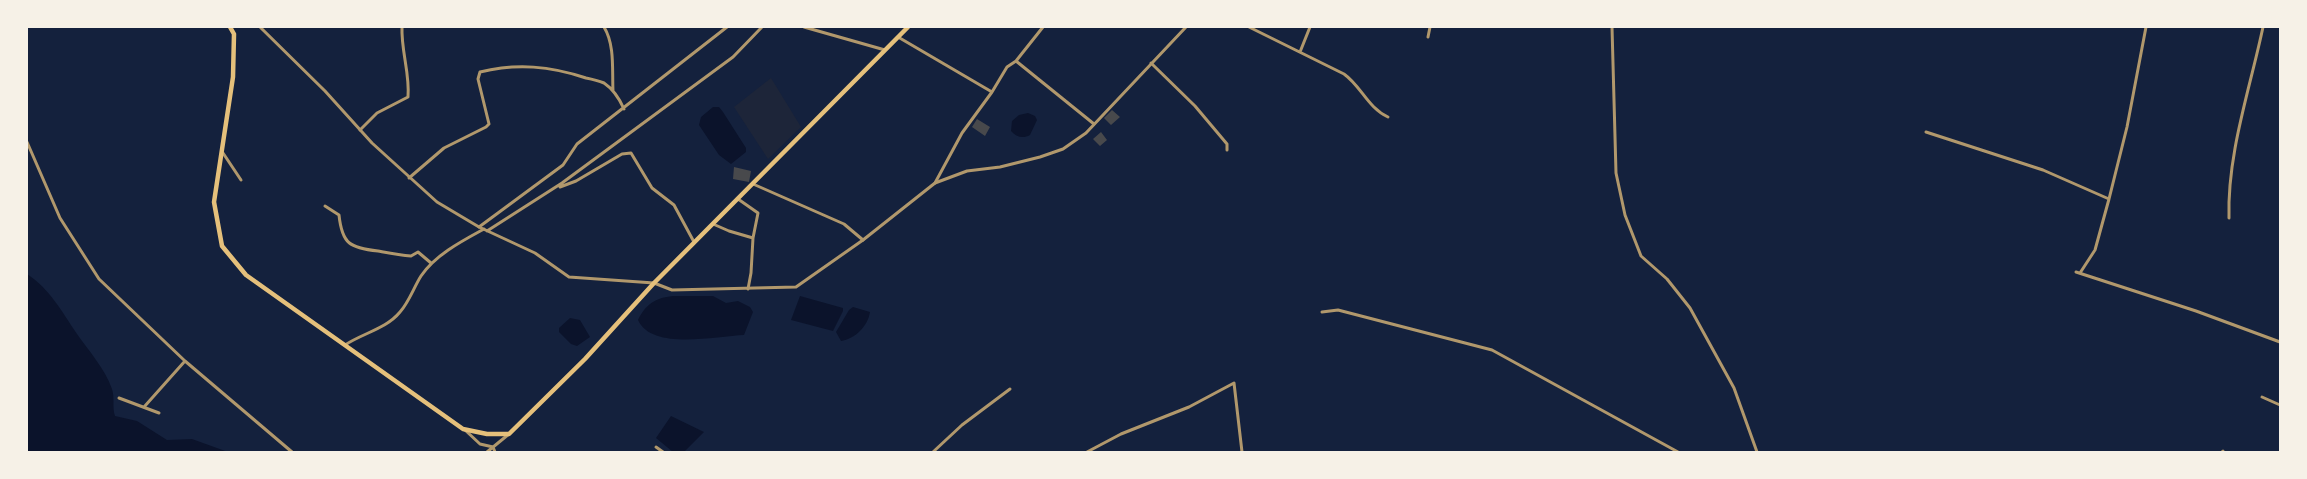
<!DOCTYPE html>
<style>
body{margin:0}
#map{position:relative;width:2307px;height:479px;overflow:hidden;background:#14213d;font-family:Ubuntu,sans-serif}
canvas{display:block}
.frame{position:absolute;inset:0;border:28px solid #f6f1e7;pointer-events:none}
</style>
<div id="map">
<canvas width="2307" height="479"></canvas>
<div class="frame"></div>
</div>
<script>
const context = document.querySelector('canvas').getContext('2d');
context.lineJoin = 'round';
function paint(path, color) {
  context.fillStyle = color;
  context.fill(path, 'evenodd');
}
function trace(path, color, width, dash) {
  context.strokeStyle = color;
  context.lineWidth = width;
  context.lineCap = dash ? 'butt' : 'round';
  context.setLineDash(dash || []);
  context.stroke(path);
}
paint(new Path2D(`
 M771 78 801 127 768 159 734 107Z`), '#1d2539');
paint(new Path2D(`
 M713 107H719L723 112 746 148V152L731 164 719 155 699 125 701 117Z
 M1028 113 1035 116 1037 120 1030 135C1023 139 1016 137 1011 131L1012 121 1019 115Z
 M27 274C50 289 62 312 77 334 89 351 105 369 112 389 115 398 112 407 115 416L137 421 167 440 192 439 228 452H27Z
 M673 296H713L726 303 738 301 750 307 753 312 744 335C716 336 652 351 638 320 646 304 655 298 673 296Z
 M800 296 843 308V311L833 331 791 320Z
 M853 307 870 312C868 326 855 339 841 341L836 332 849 310Z
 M570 318 580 320 590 337 577 346 571 344 559 332V328Z
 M671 416 704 432 684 452H673L656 438Z`), '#0b132b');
paint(new Path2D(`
 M1112 110 1120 117 1111 125 1104 118Z
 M977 119 990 127 985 136 972 127Z
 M1101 132 1107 140 1100 146 1093 139Z
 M734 167 751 171 749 182 733 179Z`), '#48494c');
trace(new Path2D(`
 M604 27C615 45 612 70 613 91
 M804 27 885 50
 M1043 27 1016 61 1094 124
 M1249 27 1344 74C1361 86 1368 108 1388 117
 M1612 27 1616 173 1625 215 1641 256 1667 279 1690 308 1734 388 1757 452
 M898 37 992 92 962 133 935 183
 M1428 37 1430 27
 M1300 52 1310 27
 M1151 63 1195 106 1227 144V150
 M992 92 1007 67 1016 61
 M360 130 377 113 408 97C410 73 401 51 402 27
 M1926 132 2043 170 2109 199 2127 127 2146 27
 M27 142 60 218 99 279 185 361 292 452
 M223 153 241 180
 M409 178 444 148 486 127 489 124 478 79 480 72C517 63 550 66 586 78 591 79 599 81 604 83 613 89 620 100 624 109
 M753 184 844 224 863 240
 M325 206 339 215C342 244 350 248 378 251 389 253 399 255 411 256L418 252 431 263
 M2229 218C2227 154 2250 89 2263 27
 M713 224 729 231 753 238 758 213 738 199
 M479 227 563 165 577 144 727 27
 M2076 272 2196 311 2280 342
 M2080 273 2095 250 2109 199
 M748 289 751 273 753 238
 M1322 312 1338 310 1492 350 1678 452
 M345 345C363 333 386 329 400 312 409 302 414 287 421 276 435 255 462 241 484 229
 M2262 397 2280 405
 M119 398 159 413
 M144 407 185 361
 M465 430 480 444 493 447 495 452
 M656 447 663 452
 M487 452 509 434
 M933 452 962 425 1010 389
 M1087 452 1121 434 1189 407 1234 383 1242 452
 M2222 452 2223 451`), '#b1986c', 3);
trace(new Path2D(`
 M260 27 325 91 372 143 437 202 479 227 535 253 569 277 654 283 672 290 796 287 863 240 935 183 967 171 1000 167 1040 157 1063 149 1086 133 1186 27
 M560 187 576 181 622 154 631 153 652 188 674 205 694 242
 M487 231 562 183 733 57 762 27`), '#b1986c', 3);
trace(new Path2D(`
 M230 27 234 34 233 77 214 202 222 246 246 275 463 429 487 434H509L585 359 654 283 908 27`), '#e5c07b', 4.5);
</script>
